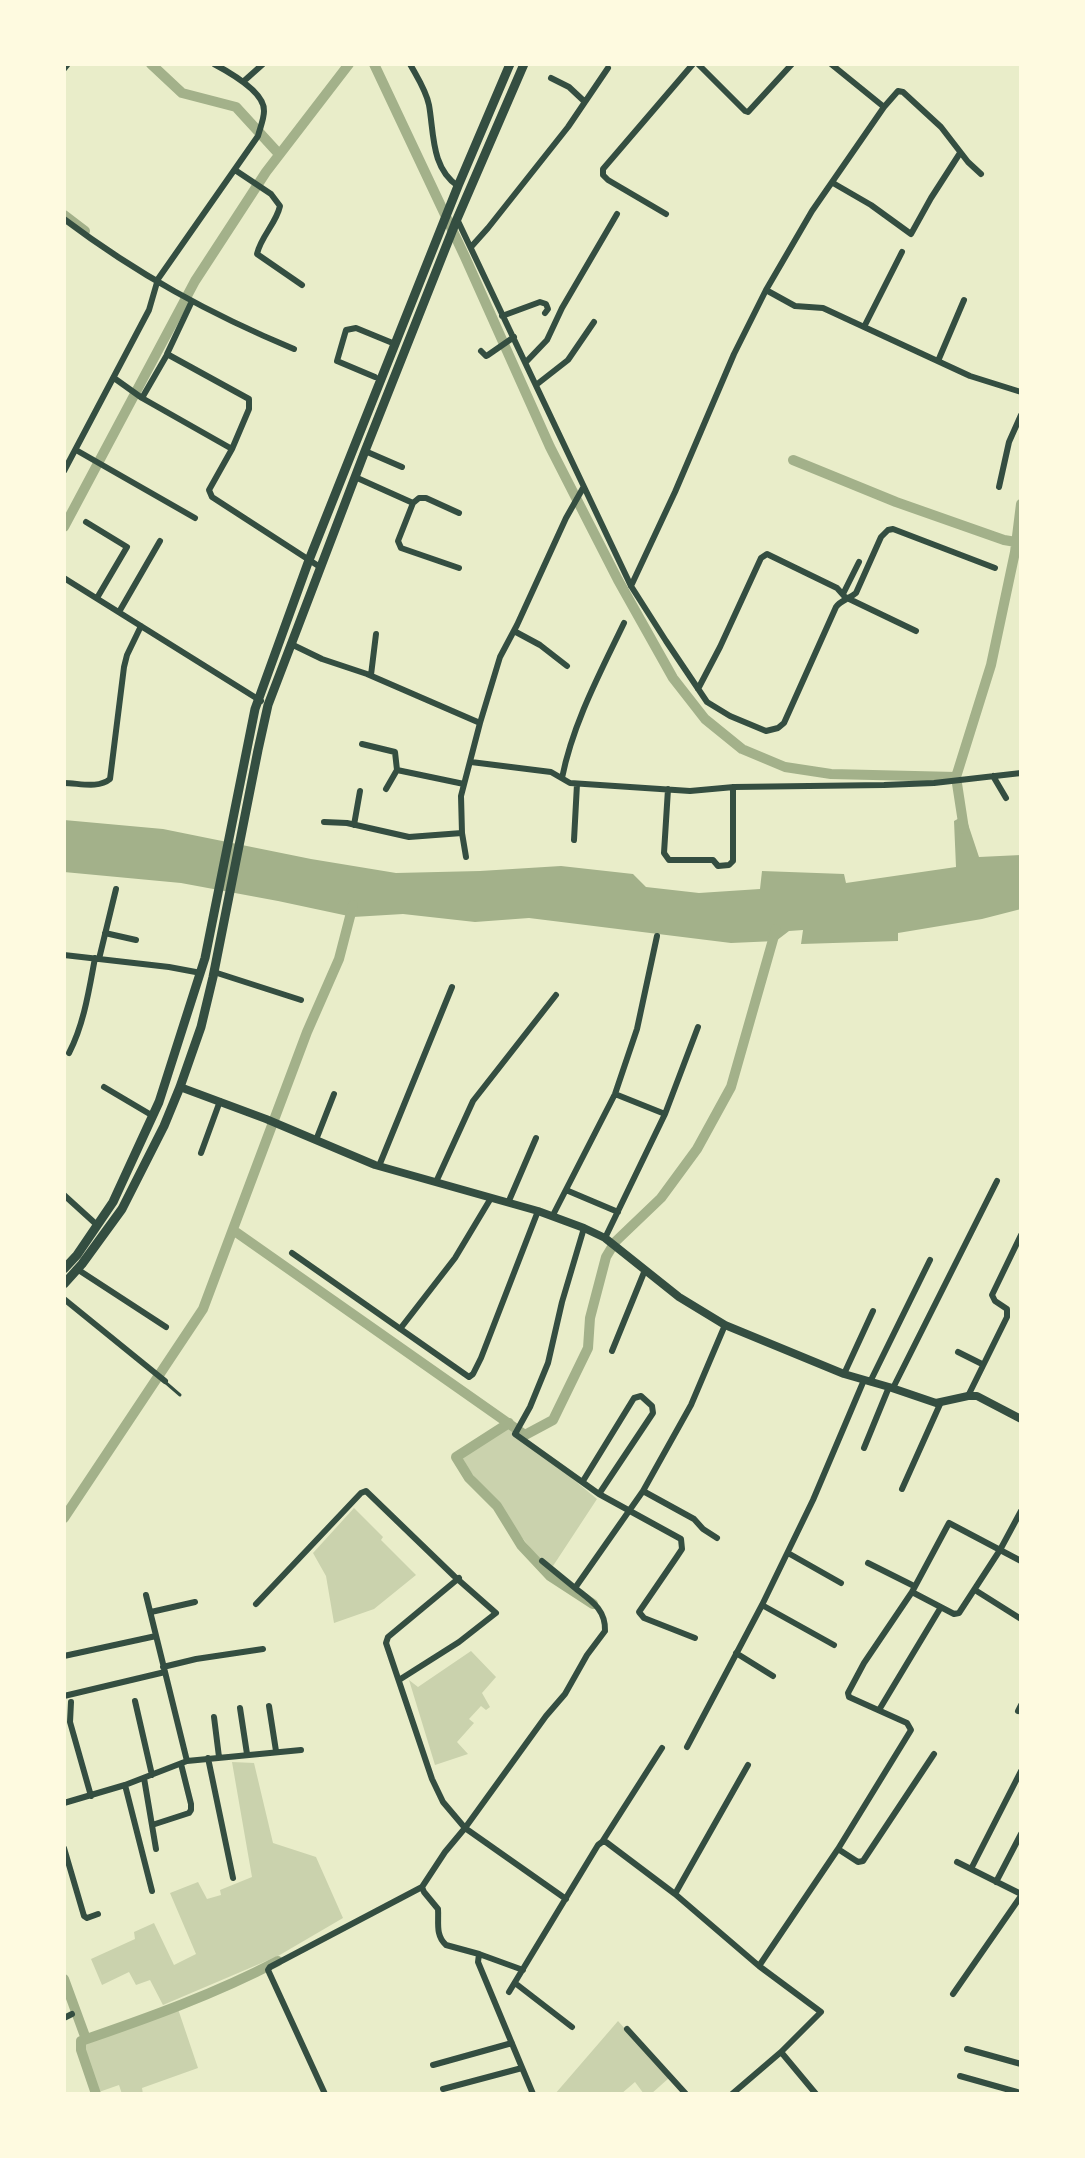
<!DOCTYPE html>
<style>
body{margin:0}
#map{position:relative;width:1085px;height:2158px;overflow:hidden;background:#e9edc9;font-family:Cabin,sans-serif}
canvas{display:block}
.frame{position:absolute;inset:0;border:66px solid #fefae0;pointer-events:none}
</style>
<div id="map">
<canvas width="1085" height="2158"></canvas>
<div class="frame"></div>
</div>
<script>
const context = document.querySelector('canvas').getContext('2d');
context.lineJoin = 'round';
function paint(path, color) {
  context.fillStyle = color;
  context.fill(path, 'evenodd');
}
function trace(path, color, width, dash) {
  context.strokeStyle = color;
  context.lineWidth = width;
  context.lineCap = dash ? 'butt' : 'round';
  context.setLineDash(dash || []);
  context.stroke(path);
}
paint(new Path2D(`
 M510 1427 597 1499 553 1566 538 1558 460 1458Z
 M354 1508 383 1537 381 1540 416 1575 374 1609 334 1623 326 1576 313 1553Z
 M471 1651 496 1677 482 1693 490 1707 486 1710 481 1706 469 1719 474 1723 457 1742 468 1754 435 1765 409 1680 418 1687Z
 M232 1762 254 1763 273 1843 316 1857 343 1918 278 1956 163 2005 150 1980 136 1985 129 1972 102 1985 91 1959 135 1939 134 1932 154 1923 174 1965 196 1954 170 1893 198 1882 207 1899 221 1895 220 1890 252 1877Z
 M178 2009 198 2068 142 2088 143 2094H122L119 2085 99 2092 83 2044Z
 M618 2021 669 2078 651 2094H644L635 2082 621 2094H555Z`), '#cad2ad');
paint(new Path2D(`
 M965 815 979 857 1021 855V909L982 919 898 933V941L801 944 803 930 789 931 776 941 731 943 529 918 475 922 403 914 353 917 278 901 181 883 64 872V820L163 829 311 859 396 873 480 871 561 866 633 874 646 887 699 893 760 889 762 871 844 874 846 883 956 867 954 821Z`), '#a3b18a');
trace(new Path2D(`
 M151 64 182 93 236 107 279 154
 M374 64 465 257 550 447 618 580 673 678 705 719 742 749 785 767 831 774 956 777
 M64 215 85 231
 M793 460 896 502 1004 540 1016 542
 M64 527 195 281 266 172 349 64
 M964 829 956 777 991 665 1015 552 1021 504
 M233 1230 525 1435 553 1420 588 1348 590 1318 606 1257 615 1242 661 1198 697 1149 731 1087 776 929
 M509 1423 456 1457 469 1478 497 1506 521 1545 550 1576 593 1604
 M64 1518 203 1309 307 1032 339 959 353 905
 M64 1979 86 2039
 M96 2094 81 2050V2041C148 2018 215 1994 278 1961`), '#a3b18a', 10);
trace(new Path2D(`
 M165 1382 180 1395`), '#344e41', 3);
trace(new Path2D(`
 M410 64C417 77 426 90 429 105 434 133 431 168 458 186
 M698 64 745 111 748 112 792 64
 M831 64 884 107
 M64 69 68 64
 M551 78 569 87 585 102
 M244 81 263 64
 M235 170 271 194 280 206C276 224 261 236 257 254L302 285
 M833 183 871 205 911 234 931 198 960 153
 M666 214 608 180 603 175V169L693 64
 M64 219C137 274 210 314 294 349
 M457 219 631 586 666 641 707 702 730 716 766 731 778 728 784 723 836 607C841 600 849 599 856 593L881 537 888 530 893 529 995 568
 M471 247 488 228 568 127 608 68
 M766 290 795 306 823 308 970 376 1021 392
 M192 301 167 354 249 399V409L232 449
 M502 316 540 302 546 304 548 309 545 313
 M864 327 902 252
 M481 351 486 356 488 355 514 337
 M938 361 964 300
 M526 362 547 340 562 308 617 214
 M375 377 337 361 346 330 356 328 395 344
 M114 378 142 398 232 449 209 490 212 497 320 567
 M536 385 568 360 594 322
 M142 398 168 353
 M76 450 195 518
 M365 451 402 467
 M64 471 149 310 158 279 258 136C260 128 264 119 264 111 265 92 229 72 214 64
 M355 477 413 503
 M999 487 1009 442 1021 415
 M86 522 127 547 97 598
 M459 568 401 548 398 541 413 503 419 498H426L459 513
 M64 578 261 701
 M631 586 675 492 734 354 766 290 812 211 884 107 898 91 903 92 941 127 968 162 981 174
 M843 594 859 562
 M119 612 160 541
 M514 631 540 645 567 666
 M291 644 322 659 367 674 480 723
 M371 675 376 634
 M698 689 720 647 761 558 767 554 837 588 845 597 916 631
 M362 744 395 752 397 770 386 789
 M471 762 551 772 570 783 690 791 734 787 884 785 934 783 1021 773
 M397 770 464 784
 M993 776 1006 798
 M562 778C573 723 600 673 624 623
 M64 783C79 783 98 789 110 779L124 667 127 655 141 626
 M668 789 664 853 669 860H713L718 866 729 865 733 861V787
 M324 822 347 823 409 837 462 833
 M354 825 360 791
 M574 840 577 784
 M466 857 462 833 461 796 480 723 500 657 517 625 566 518 583 488
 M105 933 136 940
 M64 955 169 967 201 973
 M99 959 116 889
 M214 972 301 1000
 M69 1053C84 1024 89 990 95 958
 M104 1087 153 1116
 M615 1094 665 1114
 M316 1140 334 1094
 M201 1153 220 1101
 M379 1166 452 987
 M436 1182 473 1101 556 995
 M566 1190 618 1212
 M64 1195 97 1225
 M508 1203 536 1138
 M553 1215 615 1094 637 1029 657 936
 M584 1228 562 1302 548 1363 530 1407 515 1434 599 1494 681 1539 682 1549 676 1558 639 1612 644 1618 695 1638
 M605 1238 665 1114 698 1027
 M292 1253 469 1377 473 1374 481 1358 538 1211
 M77 1269 166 1327
 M64 1299 165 1381
 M400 1329 455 1258 491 1198
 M612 1351 645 1270
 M958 1352 982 1364
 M844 1374 873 1311
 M870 1382 930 1260
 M893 1388 997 1181
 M968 1396 1007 1317V1309L995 1301 992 1295 1021 1235
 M864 1448 889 1387
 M583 1481 634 1398 641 1396 652 1406 653 1413 599 1494
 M902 1489 941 1402
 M643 1491 694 1519 703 1529 717 1538
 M788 1553 841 1583
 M542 1561 575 1588 643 1491 691 1405 725 1325
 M868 1563 914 1586
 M459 1578 388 1637 386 1643 432 1779 443 1802 465 1828 566 1899
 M975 1590 1021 1619
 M912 1592 954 1614 959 1613 1000 1550 1021 1511
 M146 1595 187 1761
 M256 1604 361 1493 366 1491 454 1576 496 1613 459 1642 399 1680
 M762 1605 834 1645
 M151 1612 195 1602
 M736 1653 773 1676
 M64 1656 156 1636
 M163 1667 196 1659 263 1649
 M64 1696 165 1672
 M135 1701 152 1775
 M71 1702 70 1722 91 1796
 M269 1706 276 1751
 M240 1708 247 1754
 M879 1710 941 1607
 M1018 1711 1021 1705
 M214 1717 219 1757
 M687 1747 762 1605 813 1500 864 1380
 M208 1758 233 1878
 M144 1778 156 1849
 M125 1785 152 1891
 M64 1803 125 1785 187 1761 301 1750
 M152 1825 189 1813 191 1810V1804L181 1764
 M602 1842H606L675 1894 759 1966 821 2012 781 2052 732 2094
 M64 1848 84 1916 87 1918 98 1914
 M838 1849 858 1862 863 1861 934 1754
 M957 1862 1021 1894
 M971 1869 1021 1771
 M996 1882 1021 1834
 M675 1894 748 1765
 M479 1954 446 1945C435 1935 439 1922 438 1909L424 1892 422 1887 445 1852 465 1828 546 1716 565 1694 587 1655 605 1631C606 1609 590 1600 575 1588
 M759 1966 838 1849 911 1730 907 1723 849 1697 848 1693 864 1663 912 1592 949 1523 1021 1561
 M523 1970 479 1954 478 1962 533 2094
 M515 1983 572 2027
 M509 1992 598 1845 602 1842 662 1748
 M953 1994 1021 1896
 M64 2018 72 2014
 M627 2029 686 2094
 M967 2049 1021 2064
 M781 2052 816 2094
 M433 2065 512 2043
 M960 2076 1017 2092
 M443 2089 522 2068
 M325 2094 268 1970 270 1967 422 1887`), '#344e41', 6);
trace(new Path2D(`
 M180 1087 266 1119 375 1165 538 1211 584 1228 605 1238 679 1297 725 1325 844 1374 889 1387 936 1403 968 1396H977L1021 1419`), '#344e41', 8);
trace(new Path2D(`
 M64 1269 77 1255 113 1202 159 1102 205 958 255 709 309 560 458 186 510 64
 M64 1284 82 1264 122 1209 164 1126 180 1087 201 1027 213 977 258 750 268 705 365 451 457 219 524 64`), '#344e41', 9);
</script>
